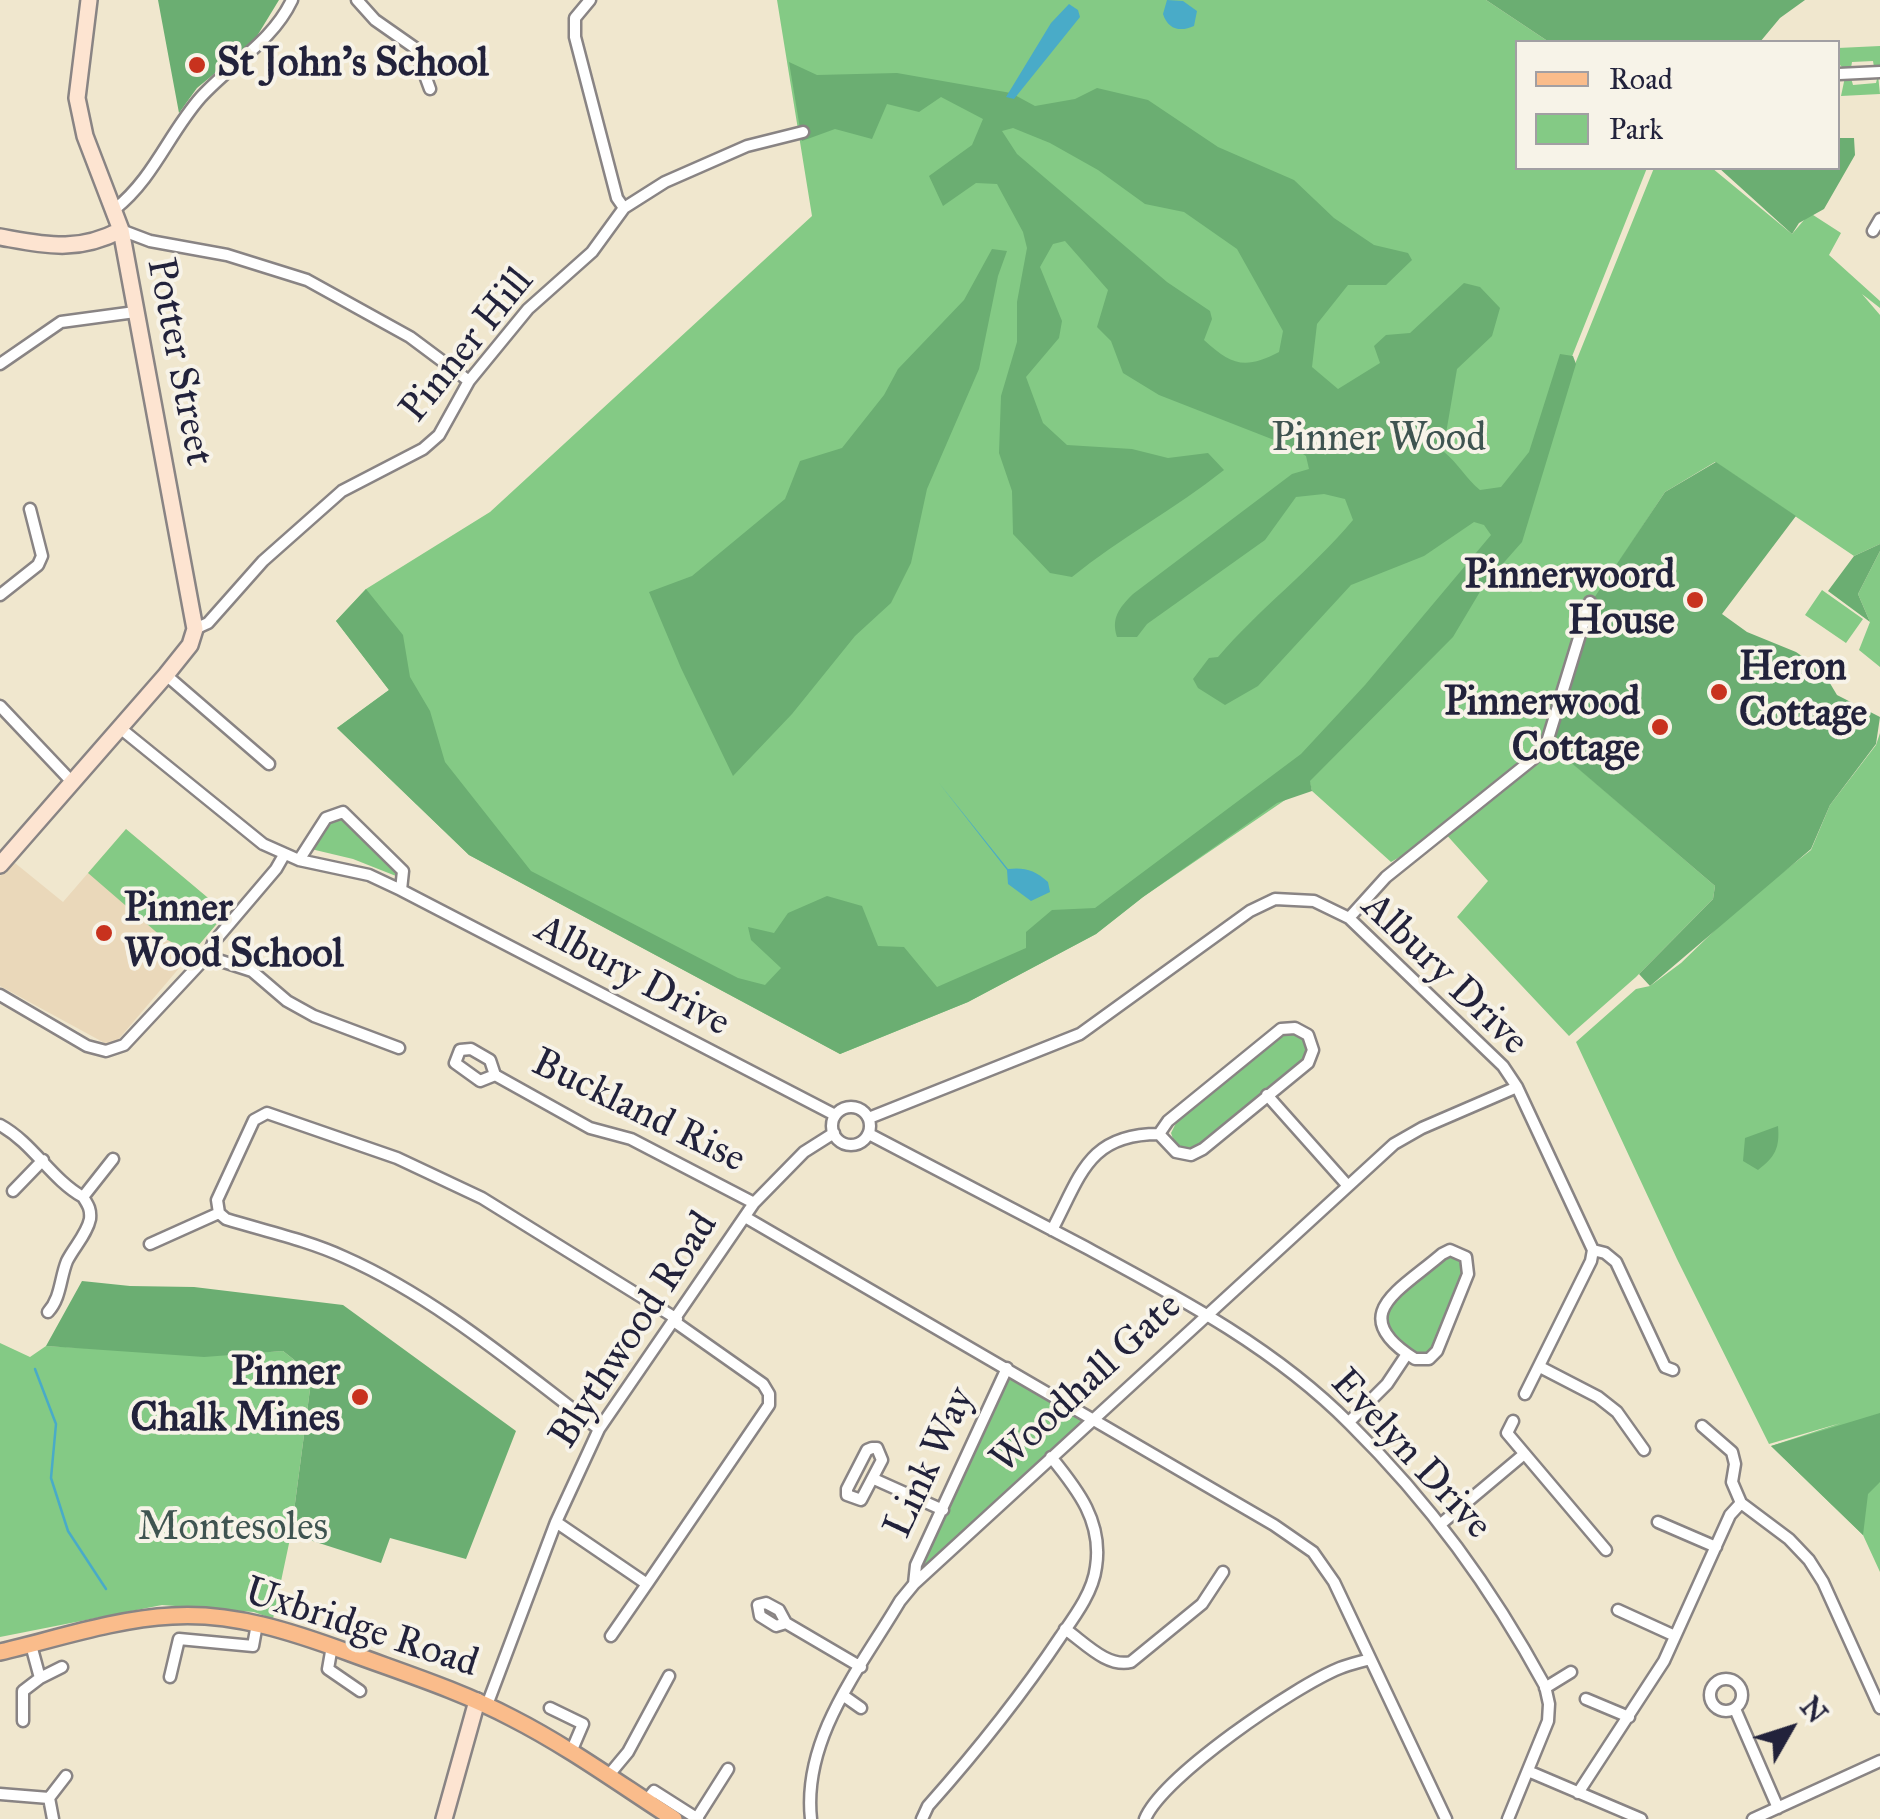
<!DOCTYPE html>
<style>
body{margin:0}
#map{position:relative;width:1880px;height:1819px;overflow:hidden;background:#f0e7ce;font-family:"IM FELL Great Primer",serif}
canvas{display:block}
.legend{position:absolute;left:1515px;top:40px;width:325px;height:130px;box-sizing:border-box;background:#f7f3e8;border:2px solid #a29fa3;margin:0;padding:12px 18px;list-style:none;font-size:30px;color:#22223b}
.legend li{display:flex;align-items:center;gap:20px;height:50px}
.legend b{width:50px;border:2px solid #a29fa3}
.north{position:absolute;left:1740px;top:1679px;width:100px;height:100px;-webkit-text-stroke:8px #f7f3e8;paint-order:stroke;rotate:51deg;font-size:28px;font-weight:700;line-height:40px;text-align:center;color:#22223b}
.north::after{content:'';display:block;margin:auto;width:35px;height:45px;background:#22223b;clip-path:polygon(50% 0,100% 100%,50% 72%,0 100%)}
</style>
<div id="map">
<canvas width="1880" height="1819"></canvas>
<ul class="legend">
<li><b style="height:12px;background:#fabc8b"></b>Road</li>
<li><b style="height:28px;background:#84ca85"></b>Park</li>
</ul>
<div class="north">N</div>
</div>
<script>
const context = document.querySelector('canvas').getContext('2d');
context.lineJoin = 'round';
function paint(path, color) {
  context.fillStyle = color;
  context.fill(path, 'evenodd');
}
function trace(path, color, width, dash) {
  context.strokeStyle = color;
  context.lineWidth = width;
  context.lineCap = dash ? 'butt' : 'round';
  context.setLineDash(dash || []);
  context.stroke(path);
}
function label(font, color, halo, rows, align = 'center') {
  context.font = font + ' "IM FELL Great Primer",serif';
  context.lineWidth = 8;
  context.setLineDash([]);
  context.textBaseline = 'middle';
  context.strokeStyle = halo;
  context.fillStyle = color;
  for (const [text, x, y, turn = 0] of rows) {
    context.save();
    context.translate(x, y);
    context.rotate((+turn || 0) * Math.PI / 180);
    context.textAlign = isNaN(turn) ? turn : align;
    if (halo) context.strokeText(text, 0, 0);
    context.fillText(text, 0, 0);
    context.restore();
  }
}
paint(new Path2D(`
 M126 829 226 913 112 1047 0 986V876L15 863 63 902Z`), '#ead8ba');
paint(new Path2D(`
 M777 0H1486L1549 42H1518V168H1647L1571 359 1575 364 1654 168H1712L1792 234 1810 213 1841 233 1829 255 1880 301V308L1862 294 1880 315V544L1854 556 1715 462 1665 492 1598 594 1548 742 1715 886 1713 899 1636 977 1569 1036 1457 917 1488 881 1444 832 1391 862 1312 791 1310 783 1143 897 1096 934 968 1002 840 1054 469 855 337 728 389 690 336 621 366 589 490 512 812 216Z
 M1880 46V70L1874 67 1873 61 1852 62 1851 68 1844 69 1838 63V48Z
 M1878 75 1880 94 1841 96 1845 77 1851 78 1853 85 1876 83Z
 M1880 551V667L1859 650 1870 622 1858 594Z
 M1822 590 1863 619 1846 643 1805 615Z
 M1880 733V1572L1863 1535 1771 1446 1841 1423 1769 1444 1677 1259 1576 1042 1636 989 1650 986 1681 963 1741 905 1811 850 1830 805 1876 745Z
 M344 817 398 873 396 876 353 859 311 849 330 819Z
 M126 829 226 913 192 953 162 937 88 873Z
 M1294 1031 1305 1037 1309 1049 1305 1059 1196 1148 1186 1150 1175 1145 1171 1133 1179 1117 1282 1033Z
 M1446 1256H1459L1466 1270 1432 1350 1418 1355 1385 1327 1384 1312Z
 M0 1343 30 1357 46 1346 220 1355 283 1351 312 1374 291 1534 273 1619 254 1612 162 1605 0 1637Z
 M1007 1368 1094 1419 914 1584 916 1565Z`), '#84ca85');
paint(new Path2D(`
 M158 0H279L254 41 197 88 179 113Z
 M1486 0H1805L1780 18 1760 42H1549Z
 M789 62 817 75 897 73 1011 93 1035 106 1075 99 1097 88 1148 100 1218 147 1294 180 1334 218 1374 245 1408 253 1412 260 1386 285H1348L1317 324 1312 367 1338 389 1380 363 1374 346 1386 335 1410 333 1464 283 1480 287 1500 308 1492 336 1457 369 1443 451C1459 464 1466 479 1480 490L1501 487 1529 452 1560 354 1573 356 1576 364 1522 542 1484 585 1453 637 1310 781 1312 791 1277 803 1143 897 1096 934 968 1002 840 1054 469 855 337 728 389 690 336 621 366 589 403 635 410 677 430 711 445 762 531 871 738 978 765 985 781 968 751 940 748 927 774 933 788 913 827 896 862 906 878 946 904 947 937 987 1026 948V932L1052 910 1095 908 1301 754 1365 685 1491 535 1484 525 1474 522 1424 556 1351 585 1258 686 1225 705 1198 688 1193 679 1209 658 1218 657C1260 608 1311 570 1353 520L1345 499 1324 494 1296 497 1265 540 1147 624 1137 637H1117C1111 618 1119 608 1133 594L1292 474 1309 469 1306 456 1292 447 1159 395 1123 373 1111 341 1097 327 1108 290 1065 241 1053 244 1040 267 1062 321 1059 338 1026 377 1043 423 1067 445 1132 449 1168 458 1208 453 1224 470C1175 509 1120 538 1072 577L1050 573 1013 534 1012 491 999 453 1001 396 1017 342V302L1027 248 1023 232 997 184 976 183 943 206 929 176 972 145 983 119 941 97 919 112 887 104 872 139 835 129 802 141ZM1013 128 1050 143 1098 170 1145 204 1184 212 1237 249 1283 331 1279 352C1245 370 1231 365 1204 340L1212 319 1210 311 1167 282 1017 154 1002 131Z
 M1838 138H1854L1855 155 1824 209 1799 223 1792 234 1719 168H1838Z
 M992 249 1007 251 998 276 979 369 927 489 911 563 891 603 855 636 792 714 733 776 681 668 649 592 692 576 785 499 800 461 842 448 884 395 898 369 964 300Z
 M1716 462 1796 516 1722 614 1747 632 1796 652 1822 670 1837 695 1880 717 1876 744 1830 805 1811 849 1650 986 1639 974 1713 899 1715 886 1547 742 1584 613 1665 492Z
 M1880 544V551L1858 594 1870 622 1828 591 1854 556Z
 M1778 1126C1780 1148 1775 1157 1758 1170L1743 1161 1745 1138Z
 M82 1281 130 1286 194 1287 343 1305 516 1431 466 1559 390 1538 381 1563 291 1534 312 1374 283 1351 204 1357 46 1346Z
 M1880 1413V1482L1868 1494 1863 1535 1771 1446Z`), '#6bae72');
paint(new Path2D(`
 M1167 0 1183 1 1197 11 1194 26C1181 32 1168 30 1163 14Z
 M1069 4 1078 10 1080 17 1014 99 1006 97 1051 23Z
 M939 783 1008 869C1024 867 1035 870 1048 882L1050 892 1031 901 1008 884 1007 870Z`), '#49abc8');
trace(new Path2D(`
 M35 1369 56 1424 51 1478 68 1531 106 1589`), '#49abc8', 2.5);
const street = new Path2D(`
 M357 0 375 20 415 48 430 89
 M590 0 575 18V37L617 198 624 208
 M1839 74 1880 72
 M115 209C154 178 169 133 201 97 232 63 272 42 292 0
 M121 230 150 241 227 255 307 280 410 337 469 381
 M1873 231 1880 219
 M0 364 61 322 135 312
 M0 595 38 565 42 556 30 509
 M195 629 208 623 263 561 342 491 423 449 439 435 469 381 528 309 592 252 624 208 665 182 747 146 803 132
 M166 675 269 764
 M0 706 73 783
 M120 728 263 844 299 860 369 875 401 890 835 1115
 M299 860 326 818 343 812 403 871 401 890
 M1349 918 1386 877 1533 759 1547 742 1590 602
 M209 954 218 960 252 971 287 1001 314 1016 399 1048
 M0 995 87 1046 106 1051 124 1045 209 954 213 943 276 869 284 855
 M1295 1028 1308 1035 1313 1050 1308 1063 1203 1149 1191 1155 1176 1152 1159 1134 1168 1121 1281 1029Z
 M495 1075 490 1060 471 1049 460 1050 455 1063 480 1081 495 1075 590 1128 631 1139 754 1203
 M1267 1095 1348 1186
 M832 1126a19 19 0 1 1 38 0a19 19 0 1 1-38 0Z
 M869 1118 1080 1034 1250 911 1275 899 1314 901 1349 918 1503 1066 1517 1087 1593 1250 1591 1261 1525 1394
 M0 1125C33 1143 51 1179 83 1197L113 1159
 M869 1134C941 1172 1013 1210 1085 1247 1178 1297 1275 1348 1350 1424 1430 1503 1491 1587 1545 1686L1549 1704 1548 1721 1508 1819
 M13 1191 43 1160
 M745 1217 1274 1525 1313 1552 1334 1582 1446 1819
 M1052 1230C1081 1175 1088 1134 1159 1134
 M150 1244 219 1213
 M1450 1250 1466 1257 1468 1274 1437 1351 1429 1359H1415C1345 1315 1399 1291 1442 1254Z
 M1593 1250 1605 1253 1616 1262 1665 1367 1673 1370
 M48 1312C61 1298 60 1278 67 1261 74 1247 87 1234 90 1219 91 1209 88 1205 83 1197
 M1540 1367 1598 1397 1617 1412 1644 1450
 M1513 1421 1507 1433 1606 1550
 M1349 1422 1387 1384 1407 1354
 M1702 1426 1732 1452 1735 1464 1732 1482 1741 1503 1789 1539 1809 1560 1823 1582 1880 1708
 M599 1429C518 1368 437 1298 344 1257 307 1240 265 1231 226 1219L219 1213 217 1200 254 1120 267 1113 397 1158 482 1198 677 1319
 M872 1448H877L882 1460 861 1500 847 1495V1489L867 1450Z
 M874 1479 943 1510
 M556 1522 647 1584 769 1405V1394L763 1384 675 1322
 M1658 1522 1716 1547
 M1442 1523 1523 1455
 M914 1584 916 1565 1007 1368
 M1618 1610 1675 1636
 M786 1623 779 1610 766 1603 758 1605 760 1616 776 1626 786 1623 861 1667
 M1065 1629C1084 1642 1107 1668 1131 1662L1202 1604 1223 1572
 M611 1636 647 1584
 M332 1646 328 1669 360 1691
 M170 1677 179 1639 253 1646 257 1624
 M40 1678 62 1667
 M1710 1695a16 16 0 1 1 32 0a16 16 0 1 1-32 0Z
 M1545 1688 1571 1672
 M844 1696 861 1708
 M1586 1699 1629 1717
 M487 1705 556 1522 599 1429 754 1203 804 1152 834 1133
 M550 1708 583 1724 571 1752
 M1735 1709 1778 1808
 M23 1721V1691L40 1678 31 1645
 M1528 1771 1641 1819
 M608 1776 628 1752 669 1676
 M1578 1793 1664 1661 1730 1515 1741 1503
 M0 1794 49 1798
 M646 1801 654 1791 698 1819
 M697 1818 728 1769
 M53 1819 49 1798 66 1776
 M811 1819C802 1738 861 1667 900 1601L914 1584 1394 1144 1422 1128 1517 1087
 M922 1819 928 1806C976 1752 1021 1696 1061 1636 1075 1616 1093 1592 1096 1567 1103 1522 1078 1490 1051 1457
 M1145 1819C1163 1776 1295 1686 1340 1668 1350 1664 1360 1662 1370 1659
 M1753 1819 1880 1761`);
const secondary = new Path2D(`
 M0 237C46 245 77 253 121 230
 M0 865 166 675 190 645 195 629 121 230 85 136 77 98 89 0
 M444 1819 477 1701`);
const primary = new Path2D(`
 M0 1652C56 1639 114 1619 172 1616 233 1612 293 1632 350 1653 404 1673 461 1691 512 1718 569 1747 621 1785 674 1819`);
trace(street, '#898484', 15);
trace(secondary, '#898484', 20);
trace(primary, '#898484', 20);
trace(street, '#fff', 10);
trace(secondary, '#fde4d1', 15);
trace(primary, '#fabc8b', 15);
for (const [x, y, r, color] of [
 [197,65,10,"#c8321e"],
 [1695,600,10,"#c8321e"],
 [1719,692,10,"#c8321e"],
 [1660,727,10,"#c8321e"],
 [104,933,10,"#c8321e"],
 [360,1397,10,"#c8321e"]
]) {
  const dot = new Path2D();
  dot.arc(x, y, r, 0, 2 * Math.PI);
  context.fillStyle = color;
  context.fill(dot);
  trace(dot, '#f7f3e8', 4);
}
label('bold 40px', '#22223b', '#f7f3e8', [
 ["St John's School",217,65],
 ["Pinnerwoord",1675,577,"right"],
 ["House",1675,623,"right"],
 ["Heron",1739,669],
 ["Cottage",1739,715],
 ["Pinnerwood",1640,704,"right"],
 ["Cottage",1640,750,"right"],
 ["Pinner",124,910],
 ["Wood School",124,956],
 ["Pinner",340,1374,"right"],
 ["Chalk Mines",340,1420,"right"]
], 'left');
label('40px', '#22223b', '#f7f3e8', [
 ["Pinner Hill",468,346,-51],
 ["Potter Street",178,362,79],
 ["Albury Drive",1444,975,44],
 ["Albury Drive",632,977,28],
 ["Buckland Rise",638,1112,26],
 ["Blythwood Road",635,1331,-57],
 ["Woodhall Gate",1087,1384,-43],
 ["Evelyn Drive",1410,1455,47],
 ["Link Way",931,1463,-65],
 ["Uxbridge Road",361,1629,18]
]);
label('40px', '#3f5451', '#f7f3e8', [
 ["Pinner Wood",1379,440],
 ["Montesoles",233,1529]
]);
</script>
